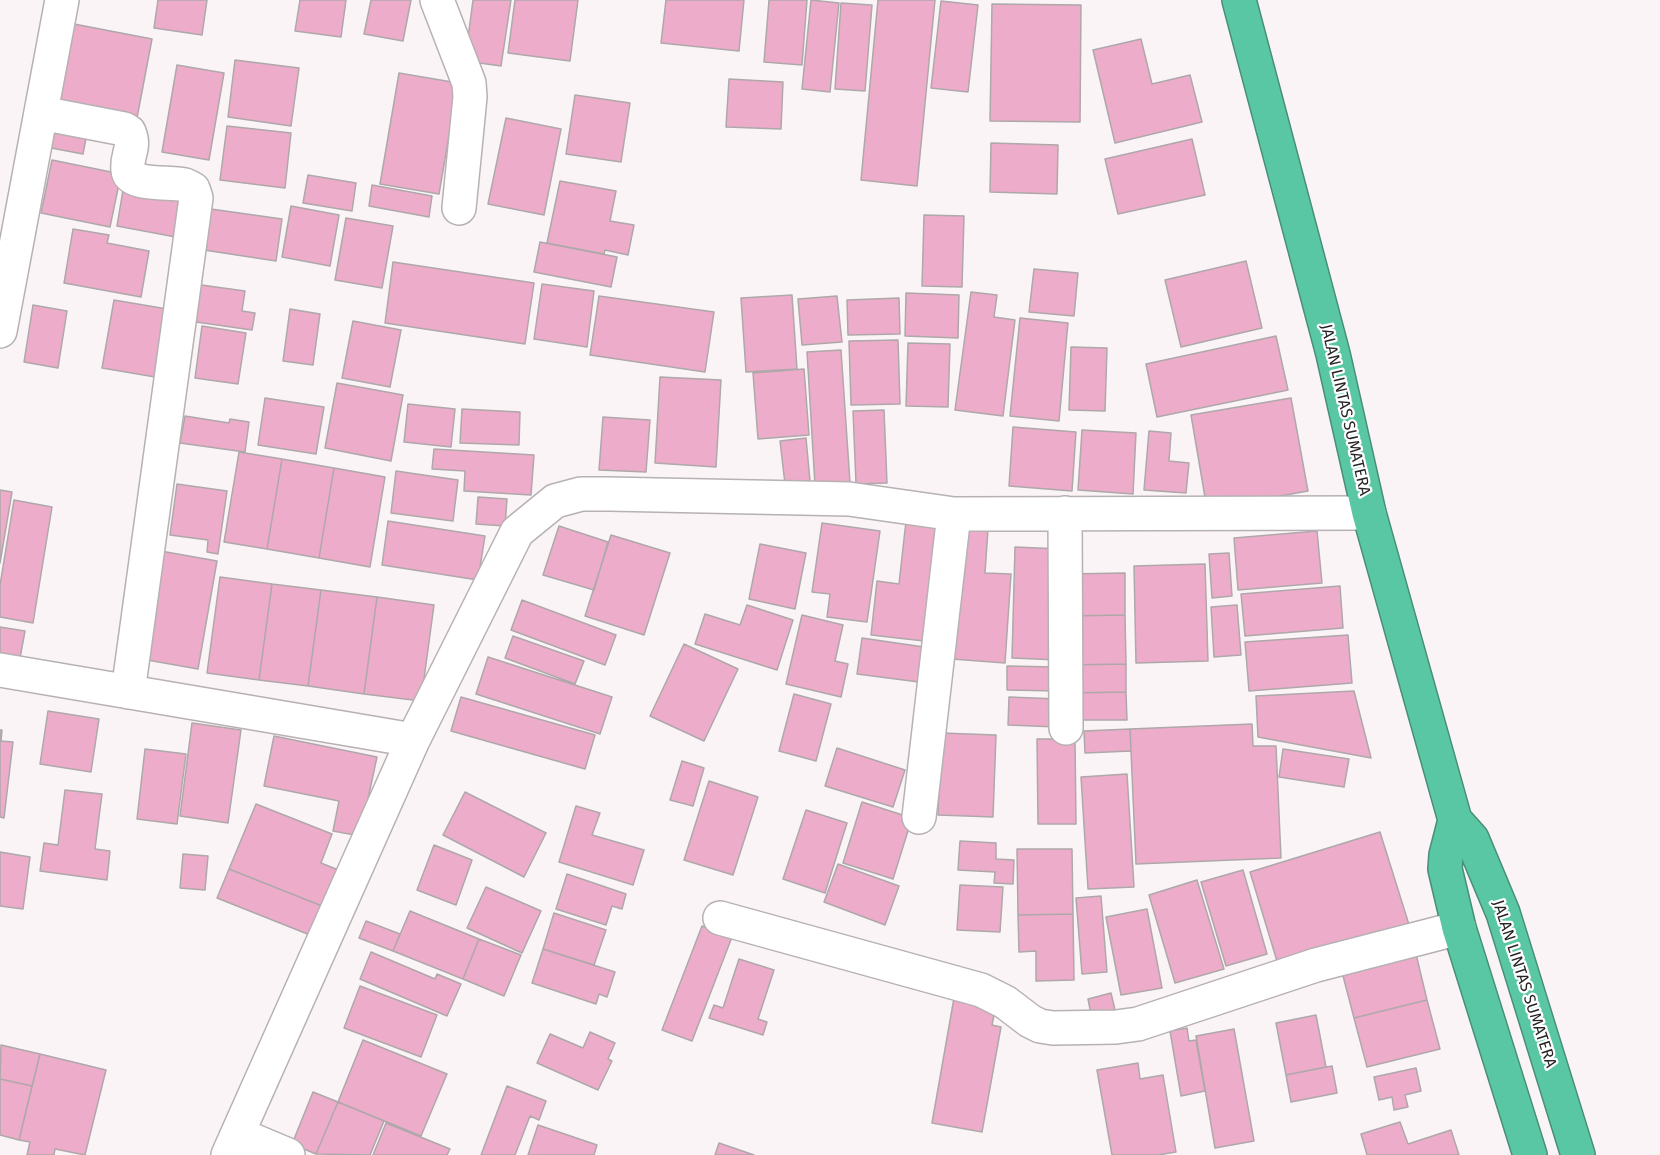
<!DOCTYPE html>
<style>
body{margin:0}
canvas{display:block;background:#fbf4f7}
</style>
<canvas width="1660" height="1155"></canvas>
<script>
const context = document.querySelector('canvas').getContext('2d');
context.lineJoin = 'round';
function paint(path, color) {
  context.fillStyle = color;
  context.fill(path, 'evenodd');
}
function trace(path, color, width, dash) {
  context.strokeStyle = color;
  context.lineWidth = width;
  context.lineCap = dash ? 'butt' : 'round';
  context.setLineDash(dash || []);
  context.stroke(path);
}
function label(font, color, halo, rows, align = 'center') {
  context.font = font + ' "Fira Sans",sans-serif';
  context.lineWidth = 4.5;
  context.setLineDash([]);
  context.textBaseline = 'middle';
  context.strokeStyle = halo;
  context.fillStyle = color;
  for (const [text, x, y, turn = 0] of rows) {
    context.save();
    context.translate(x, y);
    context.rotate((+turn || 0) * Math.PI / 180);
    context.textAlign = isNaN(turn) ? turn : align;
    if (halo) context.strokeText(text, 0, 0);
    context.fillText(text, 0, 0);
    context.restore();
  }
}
const building = new Path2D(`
 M158 0H207L202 35 154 28Z
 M300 0H346L341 37 295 31Z
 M371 0H411L403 41 364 34Z
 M473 0H511L501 66 465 61Z
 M515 0H578L570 61 508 53Z
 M666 0H744L739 51 661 43Z
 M769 0H807L802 65 764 62Z
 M811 0 839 3 830 92 802 89Z
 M878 0H935L917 186 861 180Z
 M941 1 978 5 968 92 931 88Z
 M841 3 872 5 865 91 835 89Z
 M992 4 1081 5 1080 122 990 121Z
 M74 24 152 39 137 118 59 104Z
 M1141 39 1152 84 1190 75 1202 122 1115 143 1093 50Z
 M235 60 299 68 291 126 228 117Z
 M177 65 224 73 209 160 162 152Z
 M399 73 458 83 439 194 380 184Z
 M729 79 783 82 781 129 726 127Z
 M575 95 630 103 621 162 566 154Z
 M506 118 561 129 544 215 488 204Z
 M56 122 88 128 83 154 51 148Z
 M227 126 291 133 285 188 220 180Z
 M1192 139 1205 195 1118 214 1105 159Z
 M991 143 1058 145 1057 194 990 192Z
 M52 160 121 174 110 227 41 213Z
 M308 175 356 183 352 211 303 203Z
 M560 181 616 191 610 221 634 225 628 255 605 250 604 254 547 243Z
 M372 185 432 196 429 217 369 206Z
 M123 190 188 202 181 238 117 226Z
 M291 206 339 215 330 266 282 257Z
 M211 209 282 219 276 261 204 250Z
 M924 215 964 216 962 287 922 286Z
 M346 218 393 226 382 288 335 280Z
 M73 229 109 235 107 243 149 251 141 297 64 283Z
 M540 242 617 257 611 287 534 272Z
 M1246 261 1262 328 1181 347 1165 280Z
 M393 262 534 283 525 344 385 323Z
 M1034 269 1078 273 1074 316 1029 312Z
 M194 284 245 291 242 311 255 313 252 330 189 321Z
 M542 284 594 291 587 347 534 339Z
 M971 292 997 295 994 317 1015 320 1003 416 955 410Z
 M906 293 959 295 958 338 905 336Z
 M792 295 797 369 746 372 741 298Z
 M599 296 714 312 705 372 590 355Z
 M837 296 842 342 802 345 798 299Z
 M899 298 900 334 848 335 847 300Z
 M114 300 173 310 161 378 102 368Z
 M33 305 67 311 58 368 24 362Z
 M290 309 320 314 313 365 283 361Z
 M1020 318 1068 323 1059 421 1010 416Z
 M353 321 401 330 390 387 342 378Z
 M202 326 246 333 238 384 195 378Z
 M1276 336 1288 390 1157 417 1146 364Z
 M898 340 900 404 851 405 849 341Z
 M908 343 950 344 948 407 906 406Z
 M1071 347 1107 348 1105 411 1069 410Z
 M841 350 850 483 815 485 807 352Z
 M804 369 809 435 758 439 753 373Z
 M660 377 721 380 716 467 655 463Z
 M337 383 403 395 391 461 325 448Z
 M265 398 324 407 316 454 258 445Z
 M1291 398 1308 491 1207 509 1191 415Z
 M408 404 455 409 451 447 404 442Z
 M462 409 520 412 519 445 460 443Z
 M884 410 887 483 856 484 853 411Z
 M185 416 229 423 230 419 249 422 245 452 180 443Z
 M603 417 650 420 646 472 599 470Z
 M1013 427 1076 432 1072 491 1009 486Z
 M1082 430 1136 433 1133 494 1078 490Z
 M1149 431 1171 433 1169 461 1189 463 1186 493 1144 490Z
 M806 438 810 481 785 484 780 441Z
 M434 449 534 455 531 495 464 491 465 471 432 469Z
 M239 452 282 459 267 549 224 542Z
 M282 459 334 468 319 558 267 549Z
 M334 468 385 477 370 567 319 558Z
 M396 471 458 480 453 521 391 513Z
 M177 484 227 491 218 554 207 552 208 540 170 535Z
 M0 490 12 492 0 563Z
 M478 497 507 499 505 526 476 524Z
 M14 500 52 507 33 623 0 617V585Z
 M388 521 485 536 478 580 382 565Z
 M906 521 937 524 933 642 871 635 877 581 899 584Z
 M822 523 880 531 867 622 827 617 830 594 812 592Z
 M559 526 608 542 594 590 543 575Z
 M960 527 988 529 985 573 1011 574 1005 663 952 659Z
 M1317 531 1322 583 1238 590 1234 538Z
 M611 535 670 553 644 635 585 616Z
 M760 544 806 553 795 609 749 599Z
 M1015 547 1061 549 1058 660 1012 658Z
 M155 550 217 561 198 669 136 658Z
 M1229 553 1232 596 1212 598 1209 554Z
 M1205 564 1208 661 1136 663 1134 566Z
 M1125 573V615L1068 616 1067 574Z
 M220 577 272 584 259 680 207 673Z
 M272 584 321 590 308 686 259 680Z
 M1340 586 1343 628 1245 636 1241 594Z
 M321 590 377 597 364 694 308 686Z
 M377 597 434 605 421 701 364 694Z
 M522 600 616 635 605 665 511 630Z
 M747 605 793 620 777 670 695 644 705 614 740 625Z
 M1237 605 1241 655 1214 657 1211 607Z
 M802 615 843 625 835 661 848 664 841 697 786 684Z
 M1125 615 1126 664 1068 665V616Z
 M0 627 25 631 20 658 0 655Z
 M1348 635 1352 683 1249 691 1245 642Z
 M513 636 584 661 575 684 505 658Z
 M862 638 924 647 919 682 857 674Z
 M684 644 738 669 704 741 650 716Z
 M488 657 612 697 600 734 476 694Z
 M1126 664V692L1069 693 1068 665Z
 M1007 666 1057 667V691L1007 690Z
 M1354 691 1371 758 1258 737 1256 696Z
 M1126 692 1127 720H1069V693Z
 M794 694 831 704 816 761 779 751Z
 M461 697 595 735 585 769 451 731Z
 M1009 697 1058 699 1057 727 1008 725Z
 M48 711 99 719 91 772 40 764Z
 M192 723 241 730 228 823 180 816Z
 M1252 724 1253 746H1276L1281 858 1136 864 1130 729Z
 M1130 729 1131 751 1085 753 1084 731Z
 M0 730H2L1 741 13 742 4 818 0 817Z
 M941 733 996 735 993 817 938 815Z
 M274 736 377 757 360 836 333 831 339 801 264 786Z
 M1037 739H1075L1076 824H1038Z
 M837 748 905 770 893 807 825 786Z
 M145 749 186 754 177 824 137 819Z
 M1283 749 1349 759 1344 787 1279 777Z
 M682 761 704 768 693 806 670 800Z
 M1127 774 1134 887 1088 889 1081 777Z
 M709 781 758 797 733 875 684 860Z
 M65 790 102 794 95 849 110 851 107 880 40 871 44 843 58 845Z
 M465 792 546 833 524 877 443 835Z
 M862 802 912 818 893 879 843 863Z
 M256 804 332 834 321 863 341 871 327 908 229 869Z
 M576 806 600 813 592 835 644 850 633 885 559 862Z
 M806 810 847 823 825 893 783 879Z
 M1380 832 1411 931 1280 971 1250 872Z
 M960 841 996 843V859L1014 860 1013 884 994 883 995 872 958 870Z
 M434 845 472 860 456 905 417 890Z
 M1017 849H1072L1073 914 1018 915Z
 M0 852 30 857 23 909 0 906Z
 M183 854 208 856 205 890 180 888Z
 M838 864 899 886 885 925 824 902Z
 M229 869 327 908 315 937 217 898Z
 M1243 870 1267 954 1226 966 1201 882Z
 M567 874 626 894 622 909 612 906 606 925 556 909Z
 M1197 880 1224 969 1175 983 1149 895Z
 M960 885 1003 887 1000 932 957 930Z
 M486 887 541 911 522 953 467 928Z
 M1101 896 1107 972 1082 974 1076 898Z
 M1147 909 1162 988 1121 995 1106 917Z
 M410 911 479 939 463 979 393 951Z
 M554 913 606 930 594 965 543 949Z
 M1073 914 1074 980 1036 981V951L1019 952 1018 915Z
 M366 921 400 934 393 951 359 938Z
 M702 926 732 937 692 1041 662 1030Z
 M479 939 521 955 504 996 463 979Z
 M543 949 615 972 607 997 599 994 596 1004 532 983Z
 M371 952 435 979 437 974 461 984 447 1016 360 979Z
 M1416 954 1427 1000 1354 1018 1342 972Z
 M739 959 774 970 758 1019 767 1022 763 1035 709 1018 714 1005 723 1008Z
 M360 986 437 1015 421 1057 344 1028Z
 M1111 993 1116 1014 1092 1019 1088 999Z
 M954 998 996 1005 992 1025 1001 1027 982 1132 932 1123Z
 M1427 1000 1440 1049 1367 1067 1354 1018Z
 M1316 1015 1326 1067 1286 1075 1276 1023Z
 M1187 1028 1189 1041 1196 1040 1205 1091 1181 1096 1170 1031Z
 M1234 1029 1254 1141 1215 1148 1196 1036Z
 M590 1032 615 1043 608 1059 612 1061 598 1090 537 1063 550 1034 583 1048Z
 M363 1040 447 1074 421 1136 338 1102Z
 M1 1045 40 1054 32 1086 0 1079Z
 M40 1054 106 1070 85 1155 55 1149 54 1155H27L30 1142 19 1140Z
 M1138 1063 1140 1079 1163 1075 1176 1152 1158 1155H1112L1097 1070Z
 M1332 1066 1337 1093 1291 1102 1286 1075Z
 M1416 1068 1421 1091 1405 1095 1408 1107 1394 1110 1392 1097 1379 1100 1374 1077Z
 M0 1079 32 1086 19 1140 0 1135Z
 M507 1086 546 1101 539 1120 530 1116 515 1155H481Z
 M313 1092 338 1102 316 1154 292 1144Z
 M338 1102 384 1121 370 1155 316 1154Z
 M1400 1122 1408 1144 1451 1130 1459 1155H1367L1361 1134Z
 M386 1123 450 1149 447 1155H373Z
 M538 1125 597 1145 594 1155H528Z
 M719 1143 754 1155H715Z`);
paint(building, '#edacc9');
trace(building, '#aea8aa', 1.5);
const minor = new Path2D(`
 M437 0 469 83 470 97 459 208
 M41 113 124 129 129 132C136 148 126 155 128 170 129 187 173 181 185 185 188 186 191 188 193 189L196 198 128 692
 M0 331 62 0
 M1065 513 1066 728
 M0 670 413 740
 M919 817 954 514
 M720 918 981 990 1005 1002 1030 1021 1040 1026 1053 1028 1116 1027 1138 1024 1316 965 1459 928
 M238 1134 288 1155
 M228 1155 413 740 517 532 555 501 581 494H609L849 499 954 514 1369 513`);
const highway = new Path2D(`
 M1239 0 1333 354 1369 513 1455 820 1472 839 1503 913 1578 1155
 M1455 820 1446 855 1445 869 1459 928 1530 1155`);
trace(minor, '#b7b1b3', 36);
trace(highway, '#488e78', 36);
trace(minor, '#fff', 33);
trace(highway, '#59c7a4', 33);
label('16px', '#272425', '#fff', [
 ["JALAN LINTAS SUMATERA",1345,410,77],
 ["JALAN LINTAS SUMATERA",1524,984,72]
]);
</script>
